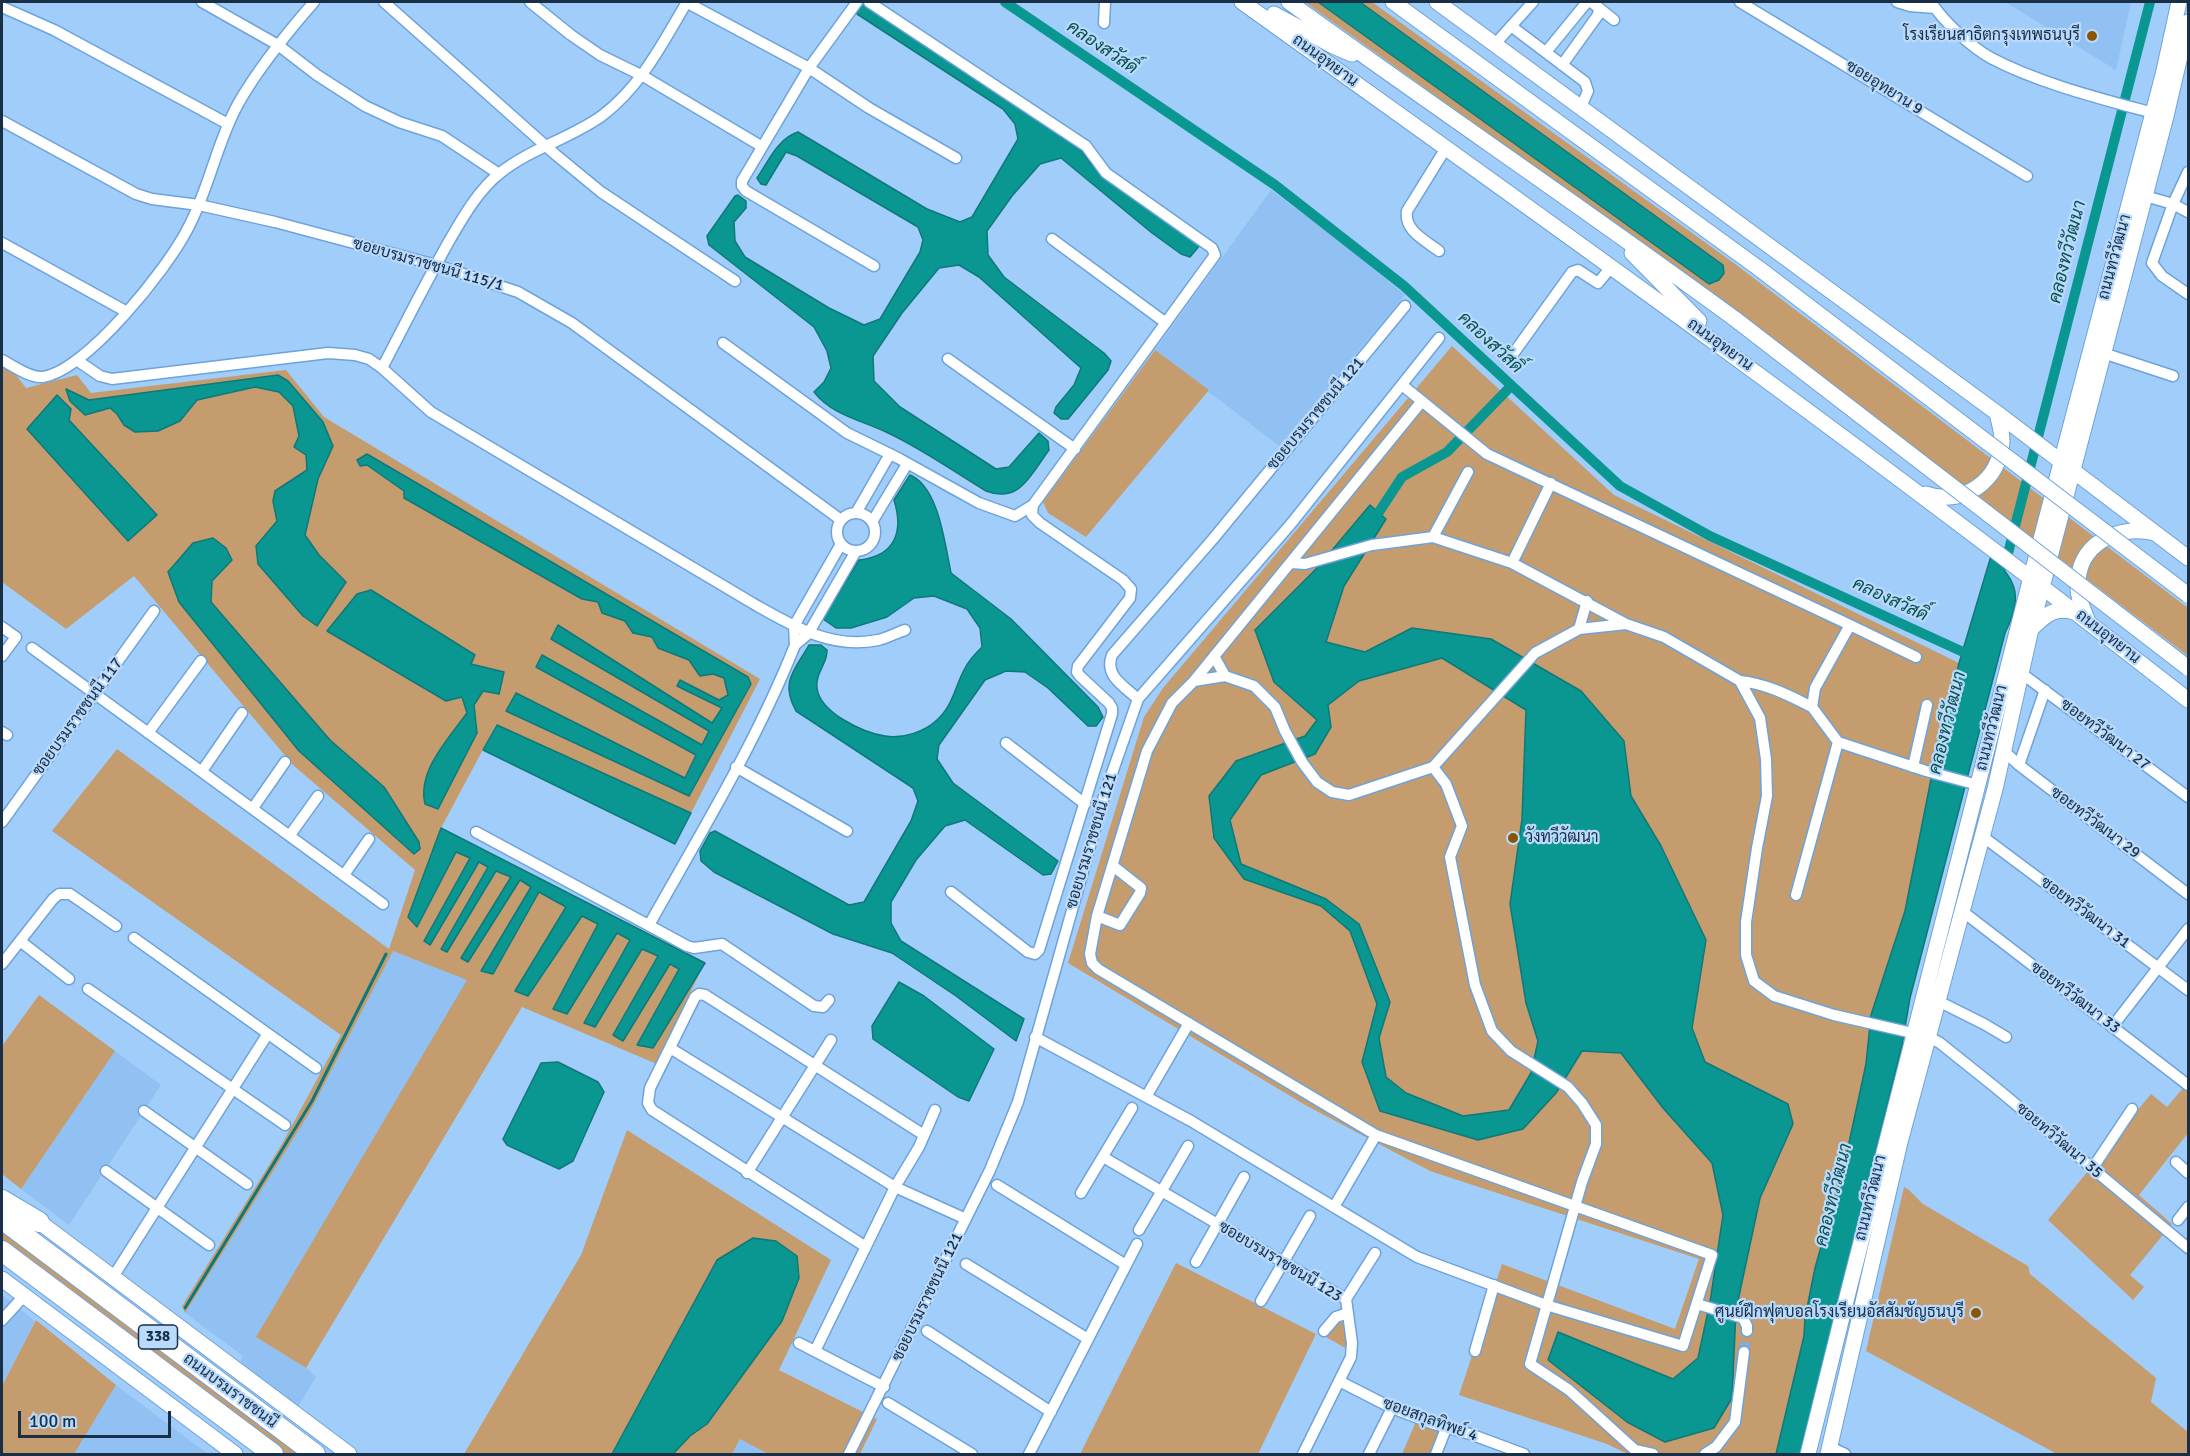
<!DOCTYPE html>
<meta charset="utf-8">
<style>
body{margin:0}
#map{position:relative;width:2190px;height:1456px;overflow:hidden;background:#a1cdfb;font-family:Signika,sans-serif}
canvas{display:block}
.frame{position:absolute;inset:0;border:3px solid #192f46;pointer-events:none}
.scale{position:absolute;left:18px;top:1411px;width:153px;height:27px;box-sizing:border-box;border:3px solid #192f46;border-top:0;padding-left:8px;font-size:18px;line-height:21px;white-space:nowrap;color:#192f46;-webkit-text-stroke:4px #b9dafc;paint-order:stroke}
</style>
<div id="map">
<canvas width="2190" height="1456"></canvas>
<div class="frame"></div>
<div class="scale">100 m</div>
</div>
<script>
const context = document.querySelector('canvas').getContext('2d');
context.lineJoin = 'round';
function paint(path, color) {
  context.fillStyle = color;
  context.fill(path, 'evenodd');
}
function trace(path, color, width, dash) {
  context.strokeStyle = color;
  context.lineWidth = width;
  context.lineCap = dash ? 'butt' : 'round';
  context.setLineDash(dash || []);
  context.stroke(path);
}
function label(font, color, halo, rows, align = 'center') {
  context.font = font + ' Signika,Sarabun,sans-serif';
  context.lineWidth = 4.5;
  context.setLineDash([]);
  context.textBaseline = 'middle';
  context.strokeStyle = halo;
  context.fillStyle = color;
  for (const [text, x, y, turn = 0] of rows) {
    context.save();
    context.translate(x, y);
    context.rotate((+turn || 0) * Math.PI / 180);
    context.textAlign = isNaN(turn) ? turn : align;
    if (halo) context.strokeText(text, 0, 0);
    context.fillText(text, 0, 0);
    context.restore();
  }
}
paint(new Path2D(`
 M2005 2H2131L2116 70Z
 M1271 190 1345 245 1405 295 1279 446 1155 350Z
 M393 951 468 980 256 1337 306 1368 316 1377 297 1408 238 1366 243 1356 185 1313 310 1112Z
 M115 1051 161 1085 69 1225 21 1189Z
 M2 1295 35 1321 2 1386Z
 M116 1385 208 1454H74Z
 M740 1439 768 1454H732Z`), '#91c0f2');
paint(new Path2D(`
 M1305 2H1318L1709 283H1715L1723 265 1360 2H1372L1735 264 2188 608V656L1713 295Z
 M1452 346 1614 495 1959 663 1934 764 1905 911 1871 1015 1866 1064 1844 1166 1805 1318 1804 1336 1776 1454H1628L1607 1444 1459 1395 1502 1264 1675 1329 1699 1259 1430 1171 1307 1106 1068 963 1144 717 1163 688Z
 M1155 350 1209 390 1086 537 1048 513 1043 502Z
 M2 366 13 371 26 388 77 375 91 393 286 370 324 417 760 679 691 813 496 725 441 828 408 917 418 926 456 852 470 858 430 945 480 862 488 867 441 948 447 952 497 871 512 877 461 958 468 962 519 880 532 887 482 971 493 974 538 891 566 906 516 990 529 996 582 916 598 924 553 1009 567 1014 617 933 630 940 595 1026 642 949 658 956 613 1035 623 1040 670 964 679 969 637 1044 653 1048 701 970 657 1064 522 1007 306 1368 256 1337 467 980 393 951 310 1112 185 1313 182 1306 282 1144 341 1035 52 831 117 749 389 949 415 870 293 765 134 576 66 629 2 582ZM288 381 333 446 318 479 305 535 319 555 346 582 317 625 256 546 277 521 273 501 275 491 307 470 306 455 299 436 294 406 279 392 255 387 197 400 180 421 124 425 117 414 110 408 85 415 67 390 88 400ZM366 465 748 677 751 684 689 796 506 711 516 693 685 778 696 755 536 667 542 655 702 746 710 731 551 639 559 626 712 723 723 708 677 686 680 681 719 700 728 695 724 678 713 674 700 676 689 660 658 648 652 637 633 633 625 621 602 613 598 602 582 599 404 498V491ZM168 572 212 582 211 602 330 740 384 787 415 854 299 751ZM371 590 475 655 470 664 483 691 474 704 477 733 433 759 467 713 462 697Z
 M39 995 115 1051 21 1189 2 1174V1046Z
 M2183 1088 2188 1092V1133L2139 1195 2172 1224 2130 1275 2144 1287 2133 1300 2048 1220 2151 1094 2167 1107Z
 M627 1130 831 1260 779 1370 877 1419 860 1454H768L740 1439 732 1454H464L581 1255Z
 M1904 1187 1909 1190 1923 1204 2028 1266 2030 1274 2156 1378 2151 1402 2188 1432V1454H2057L1866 1351Z
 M2 1229 302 1454H282L2 1243Z
 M1176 1263 1316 1334 1258 1454H1080Z
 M1344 1317 1347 1327V1349L1326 1337 1334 1321Z
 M36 1320 116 1385 74 1454H2V1386Z
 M1417 1419 1442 1428 1431 1454H1402Z`), '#c49c6d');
const water = new Path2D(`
 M1318 2H1360L1723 265 1724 273 1719 280 1709 284Z
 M866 3 1081 150 1091 164 1200 245 1190 257 1181 254 1152 233 1061 158 1040 164 1012 196 987 231 988 255 1004 277 1104 353 1111 361 1108 370 1068 419H1061L1054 413 1056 407 1074 385 1081 368 979 277 959 265 939 268 902 313 873 356 874 381 900 407 996 469 1009 467 1039 433 1048 441 1049 450C1031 474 1020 504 986 491 953 471 921 448 886 432 861 420 832 415 814 392L824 382 831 368 827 351 814 327 709 245 707 236 735 196 738 195 746 201V208L734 222 735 241 745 257 829 308 864 325 880 319 920 252 923 240 918 227 797 156 786 152 766 185 761 184 757 178C768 162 778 138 798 132L927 209 960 222 972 217 1018 139 1015 124 1003 109 857 14V9L861 4Z
 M278 375 288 381 323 422 333 446 318 479 305 535 319 555 346 582 317 626 303 616 258 564 256 546 277 521 273 501 275 491 307 470 306 455 294 447 299 436 293 406 279 392 255 387 197 400 180 421 158 431 135 432 124 425 117 414 110 408 85 415 70 401 66 389 89 400Z
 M57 395 71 409 69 420 157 515 128 541 27 429Z
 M367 454 748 677 751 684 689 796 506 711 516 693 685 778 696 755 536 667 542 655 702 745 709 731 551 639 558 625 712 723 722 708 677 686 680 680 719 700 728 695 724 678 713 674 700 676 689 660 658 648 652 637 633 633 625 621 602 613 598 602 582 599 404 498V491L367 465 360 466 357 460Z
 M910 475C939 487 945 545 951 573L1011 619 1098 707 1103 717 1096 726H1088L1048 688 1025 672 1006 671 985 680 939 745 937 759 953 783 1058 861 1051 874 1043 875 965 820 945 826 916 860 891 902V923L901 941 1024 1019 1016 1041 956 996 892 953 833 934 714 872 701 861 700 851 710 833 715 831 849 905 864 902 911 821 918 801 913 788 796 711C780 682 794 671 809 645H821L827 650C828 663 815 673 817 688 820 713 864 733 885 736 903 739 924 732 937 720 953 706 955 686 965 668 969 660 976 653 982 647L980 628 967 609 934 596 914 598 887 617 851 628H836L823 619 859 560C895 556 904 532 894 500Z
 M1370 505 1386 519 1344 586 1326 642 1365 652 1412 628 1491 639 1581 691 1624 741 1631 796 1661 846 1706 940 1692 1028 1705 1062 1788 1104 1793 1124 1760 1198 1736 1310 1732 1398 1714 1428 1665 1442 1627 1422 1548 1360 1558 1332 1673 1379 1698 1358 1710 1302 1723 1215 1712 1163 1663 1108 1621 1053 1582 1051 1556 1093 1523 1129 1478 1140 1380 1111 1362 1062 1377 1004 1350 931 1321 906 1244 879 1214 838 1209 796 1236 761 1305 736 1317 720 1274 682 1255 630 1317 568ZM1442 658 1526 710 1522 819 1510 904 1526 1003 1538 1041 1531 1073 1509 1110 1463 1116 1406 1093 1386 1077 1379 1038 1390 1002 1359 924 1326 899 1241 864 1230 820 1261 775 1315 754 1331 727 1328 705 1359 681Z
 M213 538 226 548 232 560 212 581 211 602 330 740 384 787 419 842 420 849 414 854 299 751 179 602 168 572 193 543Z
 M1991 556C2019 582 2022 599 2005 633L1910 998 1902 1045 1802 1454H1776L1804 1336 1805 1318 1815 1268 1844 1166 1866 1064 1871 1015 1905 911 1934 764 1959 663Z
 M371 590 475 655 471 664 504 672 499 694 483 691 474 705 477 733 438 809 425 804C417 771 449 738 467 713L462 697 446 701 327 631 357 594Z
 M497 725 691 813 675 844 483 750Z
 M441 828 705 963 653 1048 637 1045 679 969 670 964 623 1041 613 1035 658 956 642 949 595 1027 584 1023 630 940 617 933 567 1014 553 1009 598 924 582 916 528 996 515 991 566 907 539 892 493 974 481 971 531 887 520 880 468 962 461 958 511 877 496 871 447 952 441 949 488 867 479 862 430 945 424 941 470 858 456 852 417 927 408 917Z
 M899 982 924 996 994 1049 969 1101 958 1097 873 1039 872 1026Z
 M558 1062 598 1082 604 1092 573 1161 559 1169 507 1145 503 1139 541 1063Z
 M753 1238 776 1241 797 1256 799 1278 782 1321 707 1424 690 1436 673 1454H612L717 1260Z`);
paint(water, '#0a9791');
trace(water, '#0e787a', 1.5);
trace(new Path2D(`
 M185 1308 312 1101 386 954`), '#0e787a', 3);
trace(new Path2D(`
 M1005 2 1275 185 1404 286 1620 486 1710 536 1974 657
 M1379 512 1402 477 1447 452 1511 386
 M2005 565 2150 2`), '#0a9791', 10);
trace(new Path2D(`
 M1744 1352 1747 1331`), '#86add7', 10, [10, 5]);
const street = new Path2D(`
 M202 2 278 45 317 75 365 106 399 122 442 136 499 174
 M384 2 556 155 601 192 735 281
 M530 2 571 35 600 55 643 76 761 146
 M686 2 809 68 869 108 956 158
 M857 2 809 68 742 181V186L746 191 874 266
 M869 2 1086 146 1106 173 1212 248 1215 255 1033 505 1032 515 1040 523 1123 580 1131 589 1130 598 1078 666 1077 672 1080 676 1109 703 1112 708V714L1039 950 1035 954 1028 952 951 892
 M1740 2 2027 176
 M1897 2 1910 6 1935 8
 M1931 2C1943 21 1971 47 1991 58 2038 83 2102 99 2153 113
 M2 7 54 30 228 124
 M1599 8 1614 20
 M1104 23 1105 2
 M1511 26 1585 82 1588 91 1581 107
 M1495 44 1533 2
 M1546 52 1587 2H1591L1599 8 1598 15 1562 65
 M2 121 136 194 152 199 199 205 275 222 436 265 518 292 572 323 841 520
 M2188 172 2173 204 2152 263 2162 276 2188 294
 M2145 196 2173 204 2188 212
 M1052 239 1166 323
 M2 243 127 312
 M1439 251C1425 240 1404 231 1407 211L1446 148
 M723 343 847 433 898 458 979 503 1015 516 1033 505
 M2103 353 2173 376
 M1513 354 1572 272 1578 270 1598 283 1612 266
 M948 359 1075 449
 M2 360C13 366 30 378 43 377 87 370 167 269 187 230 209 190 216 144 238 104 259 67 286 34 314 2
 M78 361 100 376 112 379 328 353 355 355 369 359 382 368 431 412 754 604C793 626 832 650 878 640 887 638 896 633 905 630
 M382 368C404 326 425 284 448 243 462 219 478 190 500 173 531 148 572 138 603 115 642 85 663 42 687 2
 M1402 385 1487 454 1850 625 1815 688 1812 707 1838 742 1926 771 1978 785
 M1551 483 1512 563 1626 624
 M856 513 890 454
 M837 532a19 19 0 1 1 38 0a19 19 0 1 1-38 0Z
 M872 522 907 464
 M1433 537 1468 472
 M841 544 794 626 795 645 808 634 856 551
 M1292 563 1305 564 1372 545 1433 537 1512 563
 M1850 625 1916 657
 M2 627 16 637 2 656
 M1579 629 1587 601
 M32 648 383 904
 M1214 656 1225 676
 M2021 673 2188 797
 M1194 681 1225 676 1254 686 1275 707 1285 731 1302 762 1317 782 1332 792 1349 795 1433 767 1535 653 1579 629 1626 624 1664 637 1740 681 1760 718 1766 759 1767 796 1757 848 1746 922V955L1754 981 1774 996 1834 1015 1913 1033
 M1740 681C1767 684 1788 695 1812 707
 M1138 699 1290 525 1439 338
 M2 732 7 735
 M148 733 201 661
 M1006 743 1085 804
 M2003 750 2019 765 2188 894
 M2019 765 2045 690
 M736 767 847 831
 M1433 767 1446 784 1462 826 1450 857 1475 985 1492 1031 1511 1051 1568 1087 1582 1103 1596 1125V1144L1582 1182 1530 1364 1569 1390 1635 1450 1653 1454
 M1913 767 1927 705
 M202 771 242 713
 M253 808 285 762
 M2 822 154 611
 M476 832 687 946 694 948 722 944 814 1006 823 1007 829 1000
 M290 835 318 796
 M1982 836 2188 990
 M344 875 369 839
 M1796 895 1838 742
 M1962 911 2188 1085
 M1097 916 1120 925 1140 893 1141 888 1113 866
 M649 925C700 834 756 743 795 645
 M134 938 316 1068
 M20 941 69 979
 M2 964 53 899 59 894H70L116 926
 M88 989 285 1125
 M1938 1001 1984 1024 2006 1037
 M2112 1027 2188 929
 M1035 1037 1191 1121 1417 1257 1546 1305 1683 1346 1712 1255 1376 1135 1098 969 1092 963 1090 954 1097 916 1147 751 1172 703 1194 681 1422 401
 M1929 1037 1940 1043 1995 1087 2188 1248
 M670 1048 895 1187 966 1219
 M1146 1097 1189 1023
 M144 1111 247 1184
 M1103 1157 1346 1299 1352 1343 1351 1357 1303 1454
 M2176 1162 2188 1173
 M2092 1169 2132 1109
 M106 1171 209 1245
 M747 1173 831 1040
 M997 1185 1126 1265
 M1081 1193 1132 1108
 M1334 1207 1376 1135
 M2178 1220 2188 1207
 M1139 1230 1188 1146
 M866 1247 652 1110 648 1103 650 1088 695 997 699 994 705 995 924 1135
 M1196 1262 1244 1177
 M966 1264 1088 1339
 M113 1277 267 1035
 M1346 1299 1375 1253
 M1261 1301 1310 1216
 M1697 1304 1743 1318 1747 1326V1331
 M2 1320 24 1296
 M927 1331 1051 1412
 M1324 1331 1336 1317 1348 1313
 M799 1343 884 1387
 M815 1351 895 1187 919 1147 935 1110
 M1475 1351 1494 1285
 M1339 1381 1392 1408 1434 1424 1470 1434 1524 1454
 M888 1403 972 1454
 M1830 1447 1845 1454
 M849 1454 990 1170 1018 1102 1105 793 1138 699C1124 686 1104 676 1112 655L1213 539 1405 306
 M1029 1454 1137 1244
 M1369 1454 1392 1408
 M1436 1454 1447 1426
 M1705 1454 1716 1447 1735 1422 1744 1352`);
const secondary = new Path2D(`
 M1242 2C1561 230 1880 458 2188 700
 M1289 2C1437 109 1588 211 1735 319
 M1393 2 1761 270
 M1437 2 1997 413 2188 558
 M1274 14 1333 46 1352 54
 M1632 253 1699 321
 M1926 494C1963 507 2001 480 2002 441 2002 431 1999 422 1997 413
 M2087 619C2083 609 2078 599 2078 588 2076 544 2117 524 2155 533
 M2031 629C2045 615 2055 606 2074 612
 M30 1215 349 1454
 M2 1279 235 1454
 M1808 1454 1849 1289 2031 577 2163 75 2179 2
 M1828 1454 1900 1142 1995 789 2031 629 2166 116 2188 22`);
const highway = new Path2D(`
 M2 1200 39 1222
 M2 1219 315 1454
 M2 1251 273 1454`);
trace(street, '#6da3da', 13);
trace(secondary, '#6da3da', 17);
trace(highway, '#6da3da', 22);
trace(street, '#fff', 10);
trace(secondary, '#fff', 15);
trace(highway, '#fff', 20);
const secondaryBridge = new Path2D(`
 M1761 270 2188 595
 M1735 319 2188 668`);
trace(secondaryBridge, '#6da3da', 17, []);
trace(secondaryBridge, '#fff', 15);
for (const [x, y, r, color] of [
 [2092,36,6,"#8a5601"],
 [1513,838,6,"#8a5601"],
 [1976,1313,6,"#8a5601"]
]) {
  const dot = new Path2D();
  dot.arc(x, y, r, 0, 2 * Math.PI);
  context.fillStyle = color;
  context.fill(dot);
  trace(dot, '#b9dafc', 2);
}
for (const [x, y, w] of [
 [158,1337,39]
]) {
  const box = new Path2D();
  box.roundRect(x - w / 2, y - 12, w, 24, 4.5);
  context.fillStyle = '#b9dafc';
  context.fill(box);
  trace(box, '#192f46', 1.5);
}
label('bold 15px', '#192f46', null, [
 ["338",158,1337]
]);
label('16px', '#192f46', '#b9dafc', [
 ["โรงเรียนสาธิตกรุงเทพธนบุรี",2080,36],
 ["วังทวีวัฒนา",1525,838,"left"],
 ["ศูนย์ฝึกฟุตบอลโรงเรียนอัสสัมชัญธนบุรี",1964,1313]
], 'right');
label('16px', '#192f46', '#b9dafc', [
 ["ถนนอุทยาน",1325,61,36],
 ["ซอยอุทยาน 9",1884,88,32],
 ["ถนนทวีวัฒนา",2115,257,-75],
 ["ซอยบรมราชชนนี 115/1",428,265,16],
 ["ถนนอุทยาน",1720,345,36],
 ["ซอยบรมราชชนนี 121",1316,414,-50],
 ["ถนนอุทยาน",2108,637,38],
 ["ซอยบรมราชชนนี 117",78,717,-54],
 ["ถนนทวีวัฒนา",1992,728,-76],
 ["ซอยทวีวัฒนา 27",2105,735,37],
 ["ซอยทวีวัฒนา 29",2095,823,37],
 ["ซอยบรมราชชนนี 121",1092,841,-73],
 ["ซอยทวีวัฒนา 31",2085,913,37],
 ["ซอยทวีวัฒนา 33",2075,998,37],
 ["ซอยทวีวัฒนา 35",2059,1141,40],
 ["ถนนทวีวัฒนา",1871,1198,-76],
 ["ซอยบรมราชชนนี 123",1280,1262,31],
 ["ซอยบรมราชชนนี 121",928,1297,-64],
 ["ถนนบรมราชชนนี",230,1391,37],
 ["ซอยสกุลทิพย์ 4",1430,1420,20]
]);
label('italic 18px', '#0a504d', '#b9dafc', [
 ["คลองสวัสดิ์",1102,48,34],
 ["คลองทวีวัฒนา",2068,252,-76],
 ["คลองสวัสดิ์",1490,343,43],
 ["คลองสวัสดิ์",1890,600,25],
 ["คลองทวีวัฒนา",1948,723,-76],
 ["คลองทวีวัฒนา",1834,1195,-76]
]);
</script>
